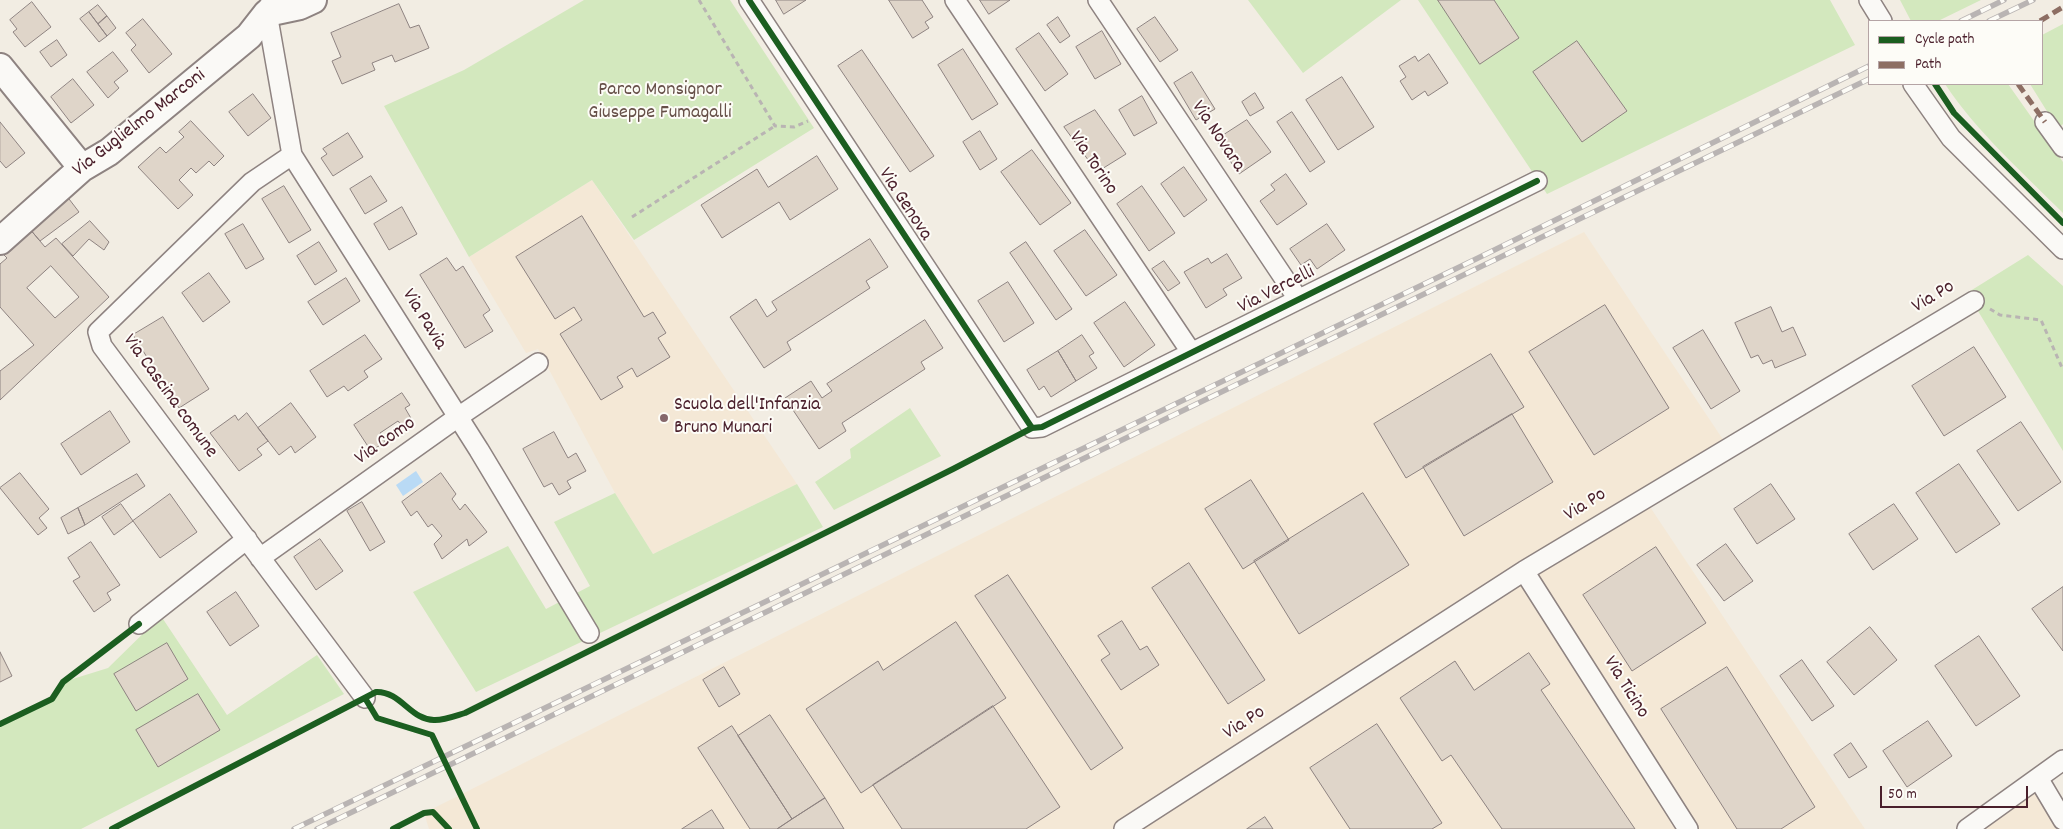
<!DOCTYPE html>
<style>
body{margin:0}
#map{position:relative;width:2063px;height:829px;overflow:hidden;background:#f2ede3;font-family:Dekko,sans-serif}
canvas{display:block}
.legend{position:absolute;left:1868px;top:20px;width:175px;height:65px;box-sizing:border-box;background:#fdfcf7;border:1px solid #b5a4a5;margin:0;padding:6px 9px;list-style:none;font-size:15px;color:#4a1f2b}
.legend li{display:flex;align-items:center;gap:10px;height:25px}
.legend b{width:25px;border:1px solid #b5a4a5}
.scale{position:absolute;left:1880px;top:786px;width:148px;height:22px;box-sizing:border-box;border:2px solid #4a1f2b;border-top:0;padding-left:6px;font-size:15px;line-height:18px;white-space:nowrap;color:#4a1f2b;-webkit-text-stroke:4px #fdfcf7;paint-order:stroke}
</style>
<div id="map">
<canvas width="2063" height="829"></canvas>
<ul class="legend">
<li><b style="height:6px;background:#1b5e20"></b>Cycle path</li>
<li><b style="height:6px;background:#8d6e63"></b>Path</li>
</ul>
<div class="scale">50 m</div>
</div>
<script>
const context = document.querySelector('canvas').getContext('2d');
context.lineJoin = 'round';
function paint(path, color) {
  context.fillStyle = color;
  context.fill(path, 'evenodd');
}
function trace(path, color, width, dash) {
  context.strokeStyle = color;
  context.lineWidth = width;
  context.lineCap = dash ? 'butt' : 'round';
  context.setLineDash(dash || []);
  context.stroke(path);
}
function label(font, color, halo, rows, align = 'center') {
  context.font = font + ' Dekko,sans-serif';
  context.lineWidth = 4;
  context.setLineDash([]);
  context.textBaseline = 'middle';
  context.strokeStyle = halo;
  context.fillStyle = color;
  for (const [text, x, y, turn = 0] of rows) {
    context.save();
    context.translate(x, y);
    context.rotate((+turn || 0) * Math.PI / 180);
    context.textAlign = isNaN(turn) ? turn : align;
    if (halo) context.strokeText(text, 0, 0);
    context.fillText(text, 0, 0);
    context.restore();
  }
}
paint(new Path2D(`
 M592 180 797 484 653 554 615 493 538 349 526 353 469 257Z
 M1584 232 1724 441 1644 498 1865 829H429L424 813Z
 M2038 778 2063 829H1967Z`), '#f4e8d6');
paint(new Path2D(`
 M584 0H730L814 128 634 240 592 180 469 257 384 106 464 70Z
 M1248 0H1401L1303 73Z
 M1418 0H1830L1855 45 1547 194Z
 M1900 0H1981L1938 21H1911Z
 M2063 24V124L2058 129 2030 84H2042V35Z
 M1945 84H2008L2063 162V213C2022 172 1977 132 1945 84Z
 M2028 255 2063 286V451L1967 293Z
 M910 408 941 456 834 510 815 482 851 458 850 449Z
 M797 484 823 527 476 692 413 592 508 546 546 609 590 586 554 522 615 493 653 554Z
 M161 616 227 715 317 655 344 694 81 829H0V724L52 699 63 682 108 668Z`), '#d3e8be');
paint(new Path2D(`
 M416 471 423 482 403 496 396 485Z`), '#b9daf5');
const building = new Path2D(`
 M776 0H806L784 14Z
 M889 0H922L933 17 925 22 929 28 913 38Z
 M980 0H1010L989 14Z
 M1438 0H1494L1519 38 1480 64Z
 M32 2 51 27 25 47 13 32 17 29 10 20Z
 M399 4 410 28 419 25 429 48 395 62 392 55 372 63 375 70 342 84 332 61 341 57 331 33Z
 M98 5 107 16 98 24 89 12Z
 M89 12 107 36 99 42 80 19Z
 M107 16 116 28 107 36 98 24Z
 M1058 17 1070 36 1060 43 1047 25Z
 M1155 17 1178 50 1160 62 1137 29Z
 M143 19 172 54 149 73 131 50 136 45 126 33Z
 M1102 31 1121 64 1095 79 1076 47Z
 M1039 33 1068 74 1045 91 1016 49Z
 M57 40 67 55 51 67 40 52Z
 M1577 41 1627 111 1582 142 1533 72Z
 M963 49 998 104 972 120 938 65Z
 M862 50 934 156 910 172 838 66Z
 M113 52 128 71 114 82 119 88 108 98 87 72Z
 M1429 54 1448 83 1428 96 1425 91 1412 100 1400 81 1406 77 1399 66 1415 56 1418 61Z
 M1192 72 1215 109 1196 120 1174 83Z
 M1342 77 1374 127 1338 150 1306 100Z
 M73 79 94 105 71 123 51 97Z
 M1255 93 1264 108 1250 116 1242 102Z
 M253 94 271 118 248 136 229 112Z
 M1142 96 1157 123 1134 136 1119 110Z
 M1095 110 1126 154 1097 172 1064 127Z
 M1292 112 1325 162 1310 172 1277 122Z
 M1247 120 1271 152 1239 174 1216 140Z
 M191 121 224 156 214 166 209 161 196 173 191 168 179 180 193 195 178 209 138 167 160 147 166 153 184 137 179 132Z
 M0 122 25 153 6 168 0 161Z
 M980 131 997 159 980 170 963 142Z
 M348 133 363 157 333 176 321 158 327 154 323 149Z
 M1032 150 1071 203 1040 225 1001 172Z
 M817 156 838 189 790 220 779 202 722 238 701 205 757 169 768 187Z
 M1184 167 1207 200 1184 217 1161 184Z
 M1286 174 1307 204 1277 225 1260 201 1275 190 1271 185Z
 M371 176 387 201 365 214 350 189Z
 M284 186 311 230 289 243 262 199Z
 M1142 186 1175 233 1149 251 1117 204Z
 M66 195 79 212 40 241 29 228Z
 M402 207 417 234 389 250 374 224Z
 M582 216 644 317 653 312 666 333 658 338 670 357 637 377 632 368 617 377 623 387 601 400 560 334 582 320 574 307 555 319 516 257Z
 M90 221 109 242 104 250 89 239 73 256 62 244Z
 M243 224 264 259 246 269 225 234Z
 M1327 224 1345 250 1317 269 1310 259 1301 265 1290 249Z
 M29 228 45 247 56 238 109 297 0 400V371L34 345 0 307V264L7 258 0 251ZM51 266 79 297 55 318 27 288Z
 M1085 230 1117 275 1086 296 1054 251Z
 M870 239 888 267 866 281 870 288 787 342 791 350 764 368 730 317 756 299 767 317 777 310 772 302Z
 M319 242 337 271 315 285 297 256Z
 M1026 242 1072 309 1056 320 1010 253Z
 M1227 254 1242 278 1223 289 1227 295 1206 308 1184 272 1208 258 1211 263Z
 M447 258 456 271 463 266 490 310 483 315 493 331 465 348 420 275Z
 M1164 261 1180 283 1168 291 1152 269Z
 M209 273 230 302 203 322 182 293Z
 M346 278 360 301 323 325 308 302Z
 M1008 282 1034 323 1004 342 978 301Z
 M1125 302 1155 345 1124 367 1094 323Z
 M1605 305 1669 408 1594 455 1529 352Z
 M1771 307 1782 332 1793 327 1806 355 1775 368 1772 360 1763 364 1758 355 1751 358 1735 323Z
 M163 317 209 389 179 408 133 335Z
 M925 320 943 348 921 362 925 369 842 423 846 431 819 449 785 398 811 381 822 398 832 391 827 384Z
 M1703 330 1740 391 1711 409 1673 348Z
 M365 335 382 359 364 371 368 377 348 391 344 386 327 397 310 371Z
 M1082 335 1094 353 1089 356 1097 368 1076 381 1058 351Z
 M1974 347 2006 397 1944 436 1912 386Z
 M1058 351 1076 381 1051 397 1044 386 1039 390 1027 370Z
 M1491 354 1524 407 1406 478 1374 424Z
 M402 393 410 405 405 408 412 420 402 426 398 421 380 433 385 442 371 451 354 425Z
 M291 403 316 437 295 453 291 446 279 455 258 428Z
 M110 411 130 442 81 475 61 444Z
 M247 413 268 441 257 449 262 455 239 471 210 433 235 415 238 420Z
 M1512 414 1553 482 1464 536 1423 467Z
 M2021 422 2061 482 2018 511 1977 451Z
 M554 432 568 458 576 453 586 471 567 481 571 488 559 495 552 483 544 487 523 449Z
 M1959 464 2000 524 1956 553 1916 493Z
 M20 473 49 509 39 518 47 528 38 535 0 488Z
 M441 473 456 494 452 499 460 510 465 504 487 532 469 546 467 539 442 559 434 544 442 536 432 524 428 527 417 511 411 516 402 502Z
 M137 474 145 486 85 525 78 508Z
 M1251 480 1289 540 1243 569 1205 509Z
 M1771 484 1795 519 1757 544 1734 509Z
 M1363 493 1409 565 1299 634 1254 561Z
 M170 494 197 532 160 558 133 521Z
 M362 502 385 542 370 551 347 511Z
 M121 504 133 521 114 535 102 517Z
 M1894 504 1918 539 1873 570 1849 534Z
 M78 508 85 525 68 534 61 518Z
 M320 539 343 571 316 590 294 557Z
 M91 542 120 585 107 593 111 600 94 612 73 581 80 577 68 558Z
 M1726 544 1753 581 1724 601 1697 565Z
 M1656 547 1706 623 1632 671 1583 595Z
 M1189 563 1265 680 1228 704 1152 588Z
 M1008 575 1123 748 1091 770 975 596Z
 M2063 587V651L2032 609Z
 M236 592 259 626 230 646 207 612Z
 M1122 621 1140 650 1147 646 1159 665 1121 690 1101 660 1110 654 1098 636Z
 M956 622 1006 698 861 793 806 709 878 661 883 670Z
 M1870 627 1897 660 1854 695 1827 662Z
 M1979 636 2020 696 1976 726 1935 666Z
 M167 643 188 679 136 711 114 674Z
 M0 652 12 676 0 682Z
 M1529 653 1550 684 1541 690 1635 829H1502L1451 755 1442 761 1400 698 1455 661 1474 690Z
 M1802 660 1834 706 1812 721 1780 676Z
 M724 667 740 694 719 707 703 680Z
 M1727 667 1815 807 1781 829H1737L1661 709Z
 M198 694 220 730 158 767 136 730Z
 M993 706 1060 807 1026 829H902L873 785Z
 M770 715 825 798 792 819 738 736Z
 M1928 721 1952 756 1907 787 1883 751Z
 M1377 724 1442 823 1432 829H1350L1310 768Z
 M732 726 792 819 777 829H750L698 748Z
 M1851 743 1867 767 1849 778 1834 755Z
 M825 798 844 829H777L792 819Z
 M712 810 724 829H682Z
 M1265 817 1273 829H1247Z`);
paint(building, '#dfd5c9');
trace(building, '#8e8381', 1);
const street = new Path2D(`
 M749 0 1032 428 1042 427 1537 181
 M955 0 1191 352
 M1098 0 1298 299
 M1869 0 1882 21
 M269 6 267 13 292 155 479 450 589 633
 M1913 84 1951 138 2063 249
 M2045 122 2063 147
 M292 155 252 182 98 332 102 346 365 698
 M260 558 458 417 538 363
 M1524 571 1688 829
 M139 624 247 539
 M2038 778 2063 820
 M1124 829 1524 571 1974 301
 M1967 829 2063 760`);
const secondary = new Path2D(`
 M0 67 82 168
 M0 241 82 168 109 152 249 36 267 13 300 6 313 0`);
trace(street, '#8e8381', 22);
trace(secondary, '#8e8381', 30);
trace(new Path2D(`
 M699 0 775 126 794 127 808 121
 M632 217 775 126
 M1990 309 2000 315 2041 320 2063 370`), '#b9b4b3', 3, [5, 4]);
trace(street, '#faf9f6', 19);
trace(secondary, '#faf9f6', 26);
const rail = new Path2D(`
 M1961 21 2004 0
 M1989 21 2033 0
 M294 829 1476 259 1869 66
 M317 829 1869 79`);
trace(rail, '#b9b4b3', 5.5);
trace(rail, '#fdfcf7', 4, [11]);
trace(new Path2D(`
 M2040 21 2063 7
 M2018 84 2045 122`), '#8d6e63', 5, [10, 5]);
trace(new Path2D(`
 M749 0 1032 428
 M1935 84 1954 113 2063 223
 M365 698 377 718 432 735 477 829
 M0 724 52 699 63 682 139 624
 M112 829 376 692C401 691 411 721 435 720 445 720 455 716 465 713L953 469 1032 428 1042 427 1537 181
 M393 829 424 813 433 812 449 829`), '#1b5e20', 6);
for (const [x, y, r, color] of [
 [664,418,5,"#85676b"]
]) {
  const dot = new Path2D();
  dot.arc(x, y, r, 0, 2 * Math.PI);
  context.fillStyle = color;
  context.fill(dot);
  trace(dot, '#fdfcf7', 2);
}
label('20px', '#665048', '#fdfcf7', [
 ["Parco Monsignor",660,91],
 ["Giuseppe Fumagalli",660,114]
]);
label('20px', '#4a1f2b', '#fdfcf7', [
 ["Via Guglielmo Marconi",140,124,-38],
 ["Via Novara",1217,137,56],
 ["Via Torino",1092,164,56],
 ["Via Genova",904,205,57],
 ["Via Vercelli",1277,291,-27],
 ["Via Po",1934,298,-31],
 ["Via Pavia",423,320,58],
 ["Via Cascina comune",169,397,54],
 ["Via Como",386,442,-35],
 ["Via Po",1586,506,-32],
 ["Via Ticino",1625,688,58],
 ["Via Po",1245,724,-33]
]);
label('20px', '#4a1f2b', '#fdfcf7', [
 ["Scuola dell'Infanzia",674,406],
 ["Bruno Munari",674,429]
], 'left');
</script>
